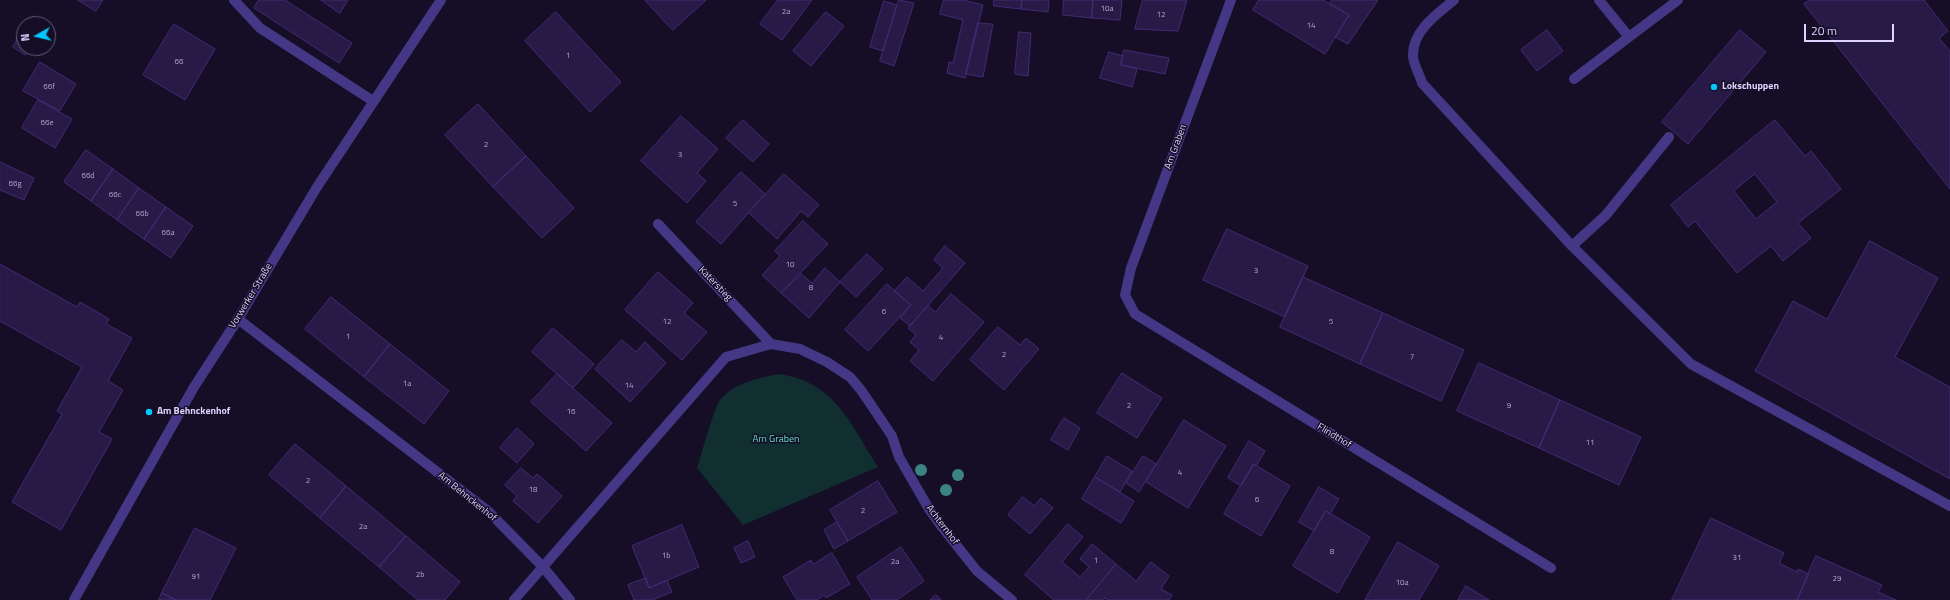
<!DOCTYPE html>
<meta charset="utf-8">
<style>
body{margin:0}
#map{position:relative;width:1950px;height:600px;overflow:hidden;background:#150e26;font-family:"Titillium Web",sans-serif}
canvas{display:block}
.north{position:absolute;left:16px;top:16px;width:40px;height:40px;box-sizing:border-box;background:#150e26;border:1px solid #655d7d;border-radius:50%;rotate:262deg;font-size:11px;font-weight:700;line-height:16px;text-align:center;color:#ddd3ff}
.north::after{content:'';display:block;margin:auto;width:14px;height:18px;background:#00c8fe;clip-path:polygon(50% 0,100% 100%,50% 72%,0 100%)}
.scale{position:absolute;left:1804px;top:24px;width:90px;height:18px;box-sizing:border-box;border:2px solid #ddd3ff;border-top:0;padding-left:5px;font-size:12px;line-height:14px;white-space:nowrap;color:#ddd3ff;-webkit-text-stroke:3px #150e26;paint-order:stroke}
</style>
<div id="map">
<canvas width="1950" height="600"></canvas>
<div class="north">N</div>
<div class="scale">20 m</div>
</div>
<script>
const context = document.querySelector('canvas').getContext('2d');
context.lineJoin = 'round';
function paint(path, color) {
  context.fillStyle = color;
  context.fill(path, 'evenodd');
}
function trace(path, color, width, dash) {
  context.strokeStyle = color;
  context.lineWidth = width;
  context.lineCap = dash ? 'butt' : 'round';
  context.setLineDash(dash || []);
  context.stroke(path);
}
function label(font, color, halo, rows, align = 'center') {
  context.font = font + ' "Titillium Web",sans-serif';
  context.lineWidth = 3;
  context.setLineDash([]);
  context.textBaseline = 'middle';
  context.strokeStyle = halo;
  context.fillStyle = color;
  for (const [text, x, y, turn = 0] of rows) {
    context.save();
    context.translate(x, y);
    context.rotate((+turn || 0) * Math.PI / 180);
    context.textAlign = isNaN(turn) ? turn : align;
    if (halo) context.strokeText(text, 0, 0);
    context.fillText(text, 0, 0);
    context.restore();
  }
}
paint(new Path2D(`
 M779 374C835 382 850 423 878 467L743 525 697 468C701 456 714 407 720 400 734 383 758 378 779 374Z`), '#112e30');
const building = new Path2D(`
 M78 0H103L96 11Z
 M259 0H285L352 43 339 63 254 8Z
 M321 0H348L340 13Z
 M645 0H706L673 30Z
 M778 0H812L782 40 760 24Z
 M899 0 914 3 894 66 880 61Z
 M944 0H963L983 5 965 78 947 73 949 62 953 63 963 20 940 14Z
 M994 0H1022L1021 9 994 6Z
 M1022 0H1049L1048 12 1021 9Z
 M1064 0H1093L1092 18 1063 15Z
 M1093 0H1122L1120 20 1092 18Z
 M1143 0H1187L1178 31 1135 29Z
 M1259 0H1323L1349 15 1325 54 1253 10Z
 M1332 0H1378L1348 44 1335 37 1349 15 1330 4Z
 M1810 0H1924L1948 31 1939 38 1950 51V189L1804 4Z
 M884 1 897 5 883 51 870 47Z
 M556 12 621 82 590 112 525 41Z
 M826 12 844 26 811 66 793 51Z
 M978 23 993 24 983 77 966 74Z
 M174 24 215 49 185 100 143 75Z
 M24 28V48H30L25 55 13 47Z
 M1547 30 1563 51 1537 71 1521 50Z
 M1740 30 1766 52 1688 144 1662 122Z
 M1019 32 1031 33 1028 76 1015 74Z
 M1124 50 1169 58 1165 74 1121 65Z
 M1109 52 1123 56 1121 65 1137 69 1132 87 1100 78Z
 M40 62 76 84 60 111 23 91Z
 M38 100 72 119 55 148 22 128Z
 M478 104 526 156 493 187 445 135Z
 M681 116 718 149 697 173 706 181 687 203 641 161Z
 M743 120 769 144 753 162 726 138Z
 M1775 120 1805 156 1811 151 1841 189 1798 223 1811 238 1783 261 1771 246 1737 273 1695 221 1688 227 1671 205ZM1755 174 1777 202 1756 219 1734 191Z
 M86 150 113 169 91 201 64 182Z
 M526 156 574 208 542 238 493 187Z
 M0 162 34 178 24 200 0 190Z
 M113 169 139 188 117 220 91 201Z
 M741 172 765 194 721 244 696 222Z
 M784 174 819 205 808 217 801 211 777 239 749 213Z
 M139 188 166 207 144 239 117 220Z
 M166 207 193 226 171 258 144 239Z
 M803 221 828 244 781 293 762 275 780 256 775 251Z
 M1227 229 1308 266 1285 317 1203 280Z
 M1870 241 1938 278 1895 357 1950 387V479L1755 371 1793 301 1827 319Z
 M945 246 965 263 910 326 900 318 911 305 894 291 907 277 923 291 943 268 934 260Z
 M867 254 883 269 856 297 840 282Z
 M0 264 77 307 80 302 109 319 106 324 132 338 108 381 123 390 99 432 112 439 61 530 12 502 62 414 57 411 82 367 0 321Z
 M825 268 840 282 809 318 781 293 801 274 812 283Z
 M658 272 693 303 684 313 707 332 682 360 625 310Z
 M1303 277 1383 313 1360 364 1280 327Z
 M887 284 911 305 868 351 845 330Z
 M951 294 984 322 933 381 910 361 919 350 910 342 916 335 908 328 928 305 935 312Z
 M331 297 390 344 364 377 305 329Z
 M1383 313 1464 350 1441 401 1360 364Z
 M998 327 1020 345 1026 338 1039 349 1004 390 970 360Z
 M553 328 594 364 573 388 532 352Z
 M622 340 636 352 645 342 666 363 630 402 595 369Z
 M390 344 449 391 424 424 364 377Z
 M1479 363 1560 400 1539 448 1457 411Z
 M1122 373 1162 398 1137 438 1097 413Z
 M557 374 612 423 586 451 531 402Z
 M1560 400 1641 437 1619 485 1539 448Z
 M1064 418 1080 428 1068 450 1051 440Z
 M1184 420 1226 446 1188 508 1146 482Z
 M517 428 534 444 517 463 500 448Z
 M1249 441 1265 451 1256 466 1254 464 1241 486 1228 478Z
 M295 444 346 486 320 518 269 475Z
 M1107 456 1132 471 1120 492 1095 477Z
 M1143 456 1156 464 1139 492 1126 483Z
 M1254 464 1290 486 1261 536 1224 514Z
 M521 468 533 478 537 474 562 496 538 523 513 501 517 496 505 485Z
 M1095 477 1134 501 1121 523 1082 499Z
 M878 481 897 512 848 541 830 510Z
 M346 486 406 536 379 567 320 518Z
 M1319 487 1339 499 1330 514 1326 511 1314 531 1299 522Z
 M1023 497 1034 506 1041 498 1053 508 1030 534 1008 515Z
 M1326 511 1370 537 1338 593 1293 566Z
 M1711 518 1784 553 1779 563 1797 572 1798 569 1809 574 1797 600H1672Z
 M837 522 848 541 834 549 824 530Z
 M1068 524 1083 537 1062 562 1080 577 1089 567 1080 559 1092 544 1116 564 1086 600H1054L1025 575Z
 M682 525 699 567 649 588 632 546Z
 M195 528 236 548 210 600H176L162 593Z
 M406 536 460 582 445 600H418L379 567Z
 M748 541 755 557 741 563 734 548Z
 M1398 542 1439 566 1419 600H1365Z
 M901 547 924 581 897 600H872L857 577Z
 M832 553 850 584 826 598 824 595 817 600H797L783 577 811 560 813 564Z
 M1816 556 1882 585 1878 592 1896 600H1797Z
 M1151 562 1169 576 1161 589 1172 595 1169 600H1108L1105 598 1103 600H1086L1116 564 1136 581Z
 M646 578 649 588 667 580 672 592 652 600H634L628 585Z
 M1466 586 1489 600H1458Z
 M162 593 176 600H159Z
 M936 595 941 600H930Z`);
paint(building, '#281a47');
trace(building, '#422b74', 1);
trace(new Path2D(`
 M234 0 260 28 373 101
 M1231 0 1131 268 1125 295 1135 314 1551 568
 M1454 0C1437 14 1412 31 1413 56 1413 64 1420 75 1422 83L1572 246 1691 364 1950 506
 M1629 37 1678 0
 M1574 79 1629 37 1599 0
 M658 224 771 344
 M1572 246 1606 215 1669 137
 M238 319 488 511 543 567 570 600
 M74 600 194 387 238 319 317 187 441 0
 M514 600 726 357 771 344 800 349 827 362 850 377 861 390 892 436 899 457 929 509 942 527 977 571 1012 600`), '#443886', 10);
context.fillStyle = '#3c8384';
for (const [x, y] of [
 [921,470],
 [958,475],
 [946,490]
]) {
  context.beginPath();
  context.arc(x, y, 6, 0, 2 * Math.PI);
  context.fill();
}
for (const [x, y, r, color] of [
 [1714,87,4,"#00c8fe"],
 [149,412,4,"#00c8fe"]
]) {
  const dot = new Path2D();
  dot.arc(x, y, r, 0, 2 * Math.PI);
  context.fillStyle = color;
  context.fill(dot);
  trace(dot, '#150e26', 1.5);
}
label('8px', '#b0a5d1', null, [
 ["10a",1107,9],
 ["2a",786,12],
 ["12",1161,15],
 ["14",1311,26],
 ["1",568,56],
 ["66",179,62],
 ["66f",49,87],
 ["66e",47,123],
 ["2",486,145],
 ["3",680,155],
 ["66d",88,176],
 ["66g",15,184],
 ["66c",115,195],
 ["5",735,204],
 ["66b",142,214],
 ["66a",168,233],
 ["10",790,265],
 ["3",1256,271],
 ["8",811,288],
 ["6",884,312],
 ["12",667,322],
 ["5",1331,322],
 ["1",348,337],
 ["4",941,338],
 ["2",1004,355],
 ["7",1412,357],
 ["1a",407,384],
 ["14",629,386],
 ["2",1129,406],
 ["9",1509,406],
 ["16",571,412],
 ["11",1590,443],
 ["4",1180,473],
 ["2",308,481],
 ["18",533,490],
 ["6",1257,500],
 ["2",863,511],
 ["2a",363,527],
 ["8",1332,552],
 ["1b",666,556],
 ["31",1737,558],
 ["1",1096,561],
 ["2a",895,562],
 ["2b",420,575],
 ["91",196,577],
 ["29",1837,579],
 ["10a",1402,583]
]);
label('bold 10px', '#ddd3ff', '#150e26', [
 ["Lokschuppen",1722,87],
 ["Am Behnckenhof",157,412]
], 'left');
label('10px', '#ddd3ff', '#150e26', [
 ["Am Graben",1176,147,-70],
 ["Katerstieg",715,284,46],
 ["Vorwerker Straße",251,296,-59],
 ["Flindthof",1334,436,31],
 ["Am Behnckenhof",467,497,39],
 ["Achternhof",942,525,53]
]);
label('10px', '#5ce3d0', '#150e26', [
 ["Am Graben",776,440]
]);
</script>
